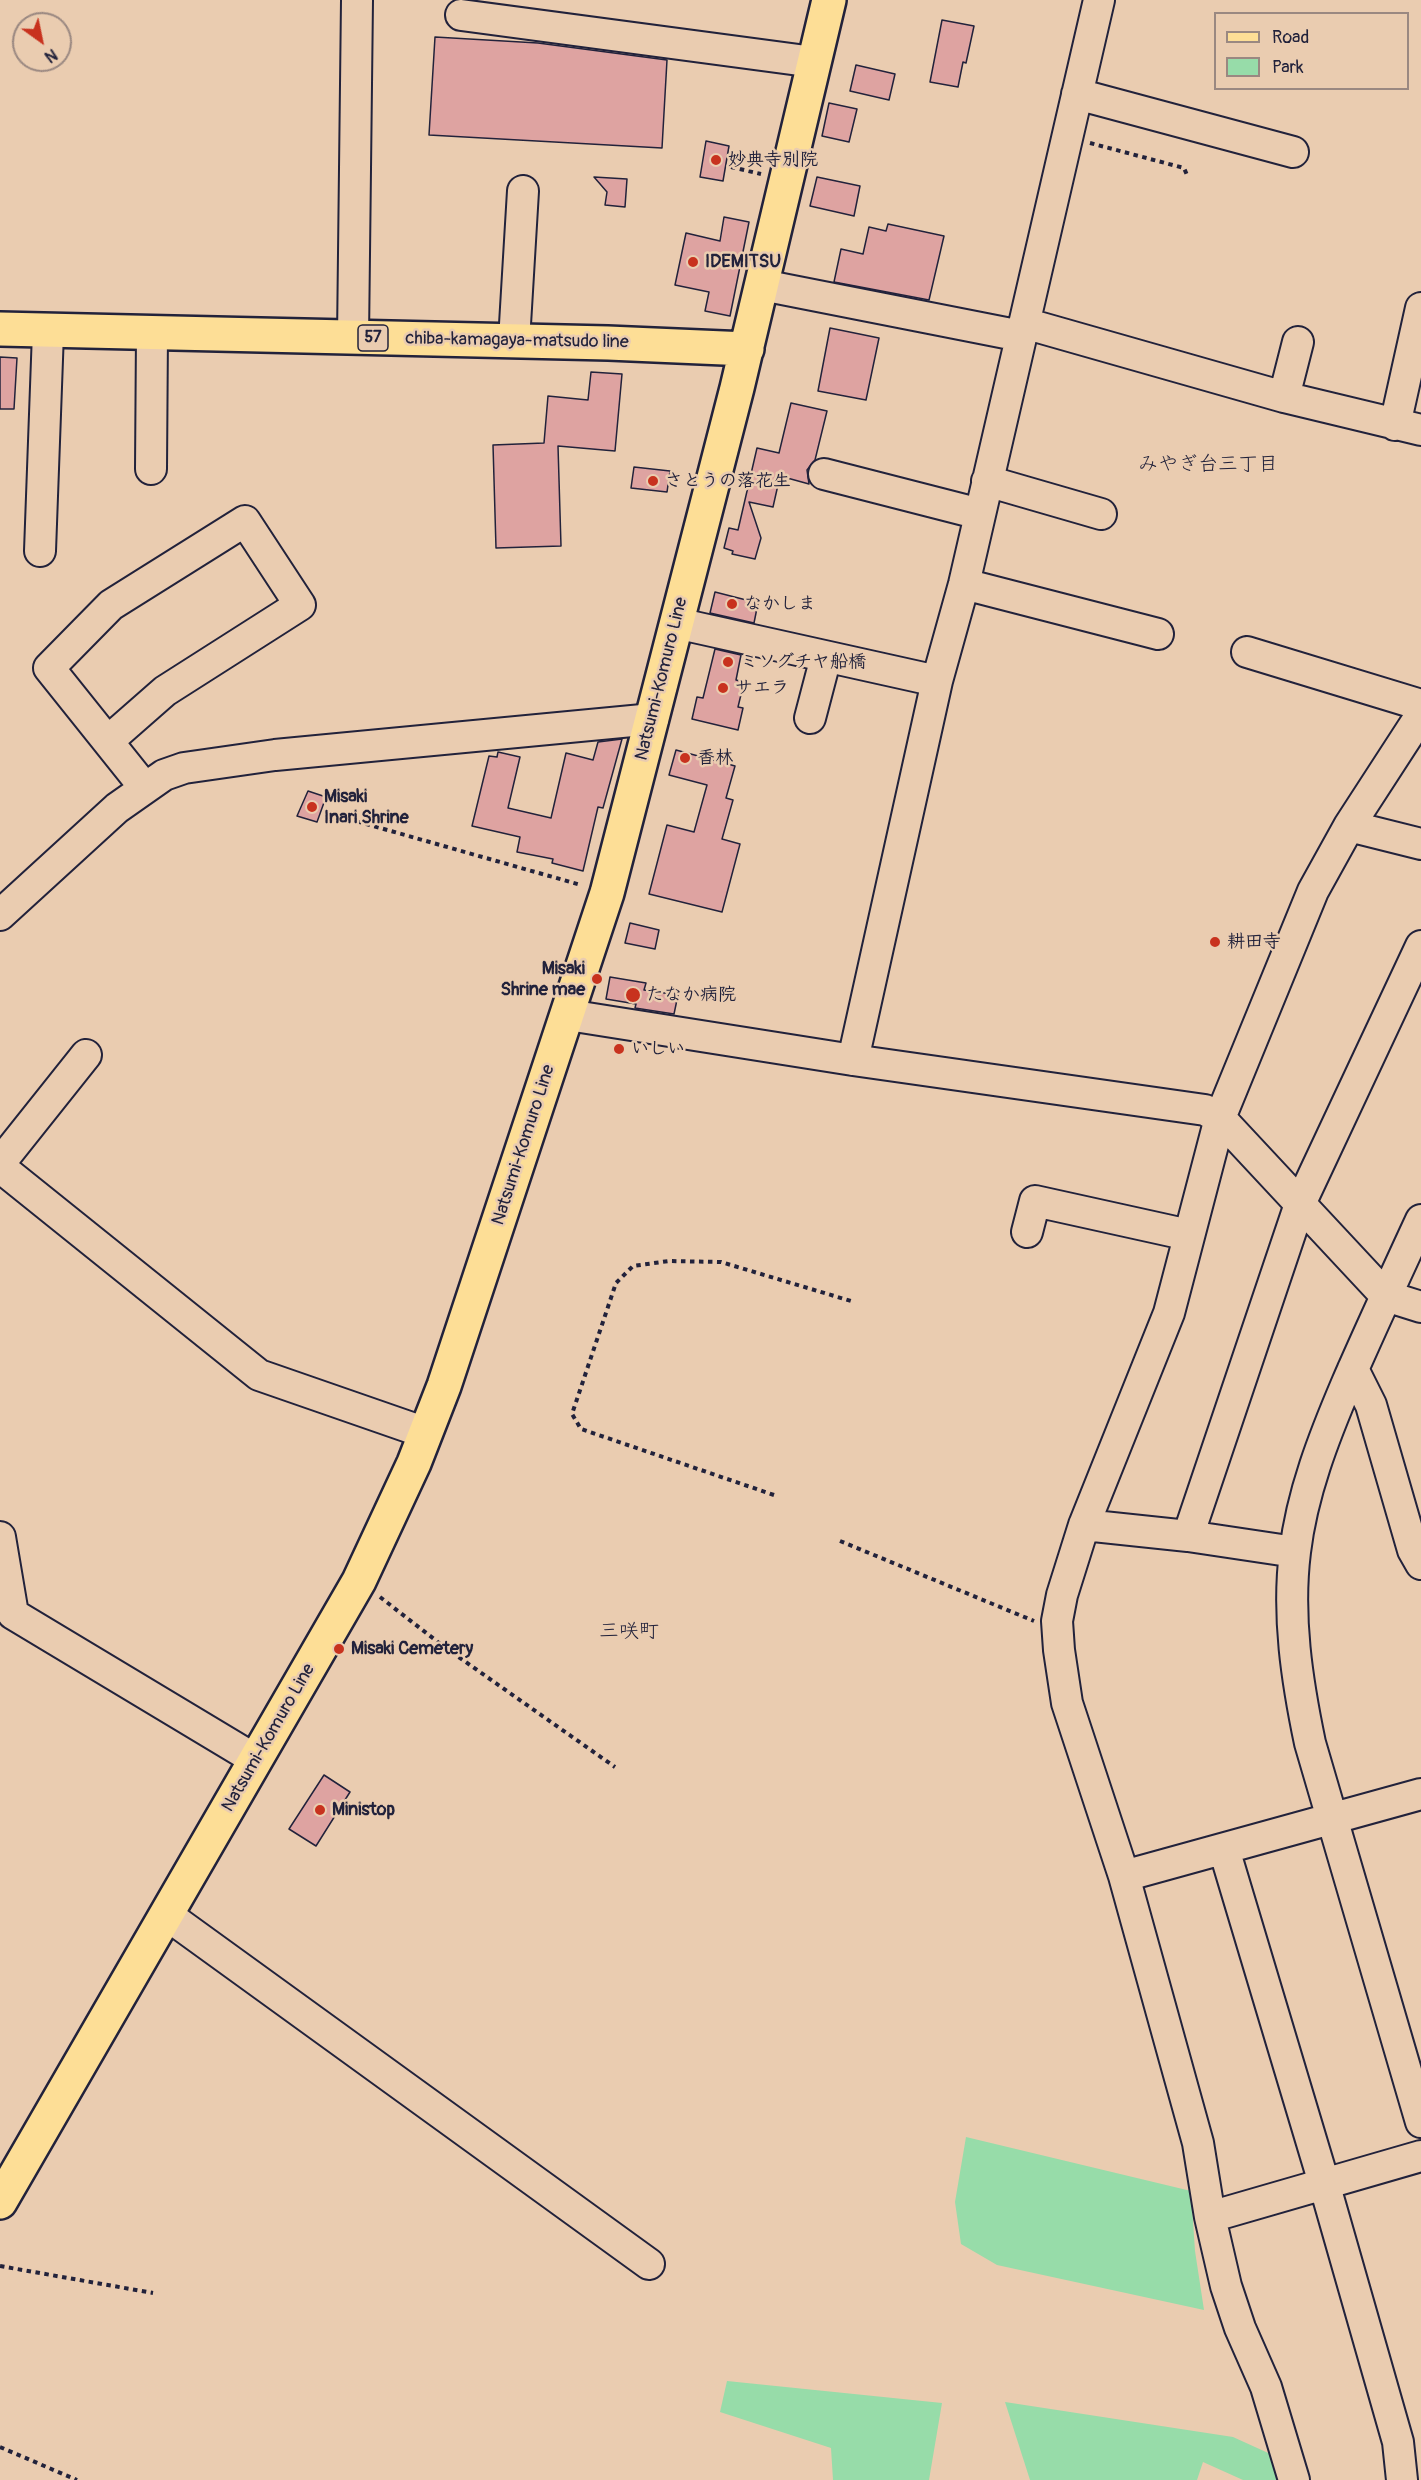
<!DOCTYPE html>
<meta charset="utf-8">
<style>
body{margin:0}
#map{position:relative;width:1421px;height:2480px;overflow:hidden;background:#eaccb0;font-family:Pangolin,sans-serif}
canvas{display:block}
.legend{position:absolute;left:1214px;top:12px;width:195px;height:78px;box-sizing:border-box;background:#eaccb0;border:2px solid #9a8881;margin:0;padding:8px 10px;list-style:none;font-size:18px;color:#22223b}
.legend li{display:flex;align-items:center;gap:12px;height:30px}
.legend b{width:30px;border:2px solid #9a8881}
.north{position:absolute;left:12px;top:12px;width:60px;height:60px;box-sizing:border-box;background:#eaccb0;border:2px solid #9a8881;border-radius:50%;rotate:147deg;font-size:16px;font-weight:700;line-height:24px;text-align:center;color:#22223b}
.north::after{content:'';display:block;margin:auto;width:21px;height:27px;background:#c8321e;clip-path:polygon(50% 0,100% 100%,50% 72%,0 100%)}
</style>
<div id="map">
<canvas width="1421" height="2480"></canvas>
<ul class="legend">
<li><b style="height:8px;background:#fdde96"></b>Road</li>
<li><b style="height:16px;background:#97dca9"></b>Park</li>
</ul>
<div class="north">N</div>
</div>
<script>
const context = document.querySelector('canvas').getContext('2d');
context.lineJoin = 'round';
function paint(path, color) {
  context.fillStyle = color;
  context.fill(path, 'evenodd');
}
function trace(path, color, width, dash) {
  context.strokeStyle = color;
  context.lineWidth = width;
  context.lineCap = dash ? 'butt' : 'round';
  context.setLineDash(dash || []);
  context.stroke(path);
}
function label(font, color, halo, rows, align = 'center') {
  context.font = font + ' Pangolin,"Klee One",sans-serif';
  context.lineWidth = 5;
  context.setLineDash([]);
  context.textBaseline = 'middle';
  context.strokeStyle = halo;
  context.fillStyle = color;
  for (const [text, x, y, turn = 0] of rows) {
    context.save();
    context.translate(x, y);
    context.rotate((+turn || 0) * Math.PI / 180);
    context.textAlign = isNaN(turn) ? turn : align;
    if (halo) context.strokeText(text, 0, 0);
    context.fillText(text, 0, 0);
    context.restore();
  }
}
paint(new Path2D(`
 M966 2137 1191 2191 1195 2251 1204 2310 997 2265 961 2244 955 2202Z
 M727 2381 942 2403 929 2480H833L831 2448 720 2412Z
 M1005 2402 1233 2437 1277 2457 1284 2480H1243L1203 2462 1197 2480H1030Z`), '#97dca9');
const building = new Path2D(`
 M942 20 974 26 966 63 963 62 958 87 930 82Z
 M435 37 538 43 667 60 662 148 429 135Z
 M856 65 895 74 889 100 850 91Z
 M829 103 857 109 849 142 822 136Z
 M706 141 729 146 723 181 700 177Z
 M594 177 627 179 625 207 605 205 607 192Z
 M817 177 860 186 854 216 810 206Z
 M724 217 749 222 730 316 705 311 709 292 675 285 686 233 720 241Z
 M888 224 944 236 929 300 834 282 841 249 863 254 869 227 886 231Z
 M830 328 879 338 866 400 818 391Z
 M0 357 17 358 14 409H0Z
 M591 372 622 374 615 451 558 446 561 546 496 548 493 445 544 443 548 396 588 400Z
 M791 403 827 411 815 460 807 470 809 484 780 476 773 507 749 502 761 538 755 559 732 554 733 551 724 548 729 528 738 530 757 448 779 453Z
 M634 467 670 471 667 492 631 488Z
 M715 592 758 603 754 623 710 613Z
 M715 649 741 655 736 680 744 682 738 707 743 708 738 730 692 719 697 697 703 698Z
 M622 739 603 808 598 807 583 871 552 863 553 859 517 852 520 837 472 826 489 756 497 757 498 752 520 757 508 808 551 818 566 753 593 760 598 742Z
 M676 750 735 766 726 798 733 800 722 839 740 844 722 912 649 894 667 825 694 832 707 785 669 775Z
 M308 791 326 797 317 822 297 816Z
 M630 923 659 930 655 949 625 943Z
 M610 977 646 983 644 990 678 995 674 1014 635 1008 636 1004 606 999Z
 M324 1775 350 1792 316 1846 289 1829Z`);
paint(building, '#dea3a1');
trace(building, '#22223b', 1.5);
const minor = new Path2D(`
 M461 15 814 62
 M1077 94 1293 152
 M762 285 1021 336
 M1024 323 1284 397 1421 430
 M353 338 357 0
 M514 341 523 191
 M1284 397 1298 342
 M1395 425 1421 308
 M151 469 152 333
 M824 474 980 514
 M987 481 1101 514
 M40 551 48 332
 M964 584 1158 634
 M676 623 937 681
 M1247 652 1421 705
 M810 718 826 657
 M108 741 165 691 300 605 245 521 111 605 49 668 145 788
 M1349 826 1421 844
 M0 915 117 808 164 775 184 768 275 755 653 719
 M568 1015 853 1060 1205 1110 1220 1118 1386 1296 1421 1307
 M853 1060 937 681 964 584 1099 0
 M0 1163 86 1055
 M0 1167 259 1375 426 1433
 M1421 1220C1396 1274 1371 1328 1347 1383 1324 1437 1302 1493 1295 1552 1287 1616 1297 1681 1310 1743L1421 2122
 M1027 1232 1035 1201 1189 1235
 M1353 1369 1371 1405 1413 1550 1421 1564
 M1084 1525 1188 1536 1295 1552
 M1188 1536 1300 1204 1421 946
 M0 1537 13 1614 256 1760
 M1224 1849 1324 2183 1398 2442 1402 2480
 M1124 1876 1421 1794
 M167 1915 649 2264
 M1210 2217 1421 2156
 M1294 2480 1266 2387 1240 2328 1226 2286 1210 2217 1198 2143 1124 1876 1067 1703 1059 1650 1057 1621 1062 1595 1084 1525 1169 1313 1220 1118 1313 891 1349 826 1421 715`);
const major = new Path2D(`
 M0 329 608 343 747 349
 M0 2202 359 1581 414 1463 444 1386 607 893 737 388 829 0`);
trace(minor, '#22223b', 34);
trace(major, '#22223b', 38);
trace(new Path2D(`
 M1090 143 1184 168 1187 175
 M731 167 761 174
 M331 814 581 885
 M774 1495 581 1429 572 1414 616 1283 633 1266 669 1261 721 1262 851 1301
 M840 1541 1034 1621
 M380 1597 443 1646 615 1767
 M0 2266 153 2293
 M0 2447 77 2480`), '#22223b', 4, [4.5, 4.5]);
trace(minor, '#eaccb0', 30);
trace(major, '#fdde96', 33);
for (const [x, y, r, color] of [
 [716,160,6,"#c8321e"],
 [693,262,6,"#c8321e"],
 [653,481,6,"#c8321e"],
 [732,604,6,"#c8321e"],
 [728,662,6,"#c8321e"],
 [723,688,6,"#c8321e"],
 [685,758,6,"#c8321e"],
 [312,807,6,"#c8321e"],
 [1215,942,6,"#c8321e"],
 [597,979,6,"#c8321e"],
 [633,995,8,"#c8321e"],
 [619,1049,6,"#c8321e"],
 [339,1649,6,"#c8321e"],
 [320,1810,6,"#c8321e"]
]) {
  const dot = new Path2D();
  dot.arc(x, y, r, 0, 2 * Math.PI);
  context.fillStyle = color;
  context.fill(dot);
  trace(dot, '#eaccb0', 2);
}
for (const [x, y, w] of [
 [373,338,30]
]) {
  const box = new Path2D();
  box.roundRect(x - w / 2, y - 13, w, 26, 4.5);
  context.fillStyle = '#eaccb0';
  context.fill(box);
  trace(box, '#22223b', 1.5);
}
label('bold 16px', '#22223b', null, [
 ["57",373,338]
]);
label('bold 18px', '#22223b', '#eaccb0', [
 ["妙典寺別院",728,160],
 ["IDEMITSU",705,262],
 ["さとうの落花生",665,481],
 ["なかしま",744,604],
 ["ミソグチヤ船橋",740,662],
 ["サエラ",735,688],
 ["香林",697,758],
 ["Misaki",324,797],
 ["Inari Shrine",324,818],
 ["耕田寺",1227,942],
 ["Misaki",585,969,"right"],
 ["Shrine mae",585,990,"right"],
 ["たなか病院",646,995],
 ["いしい",631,1049],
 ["Misaki Cemetery",351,1649],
 ["Ministop",332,1810]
], 'left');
label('18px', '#22223b', '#eaccb0', [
 ["chiba-kamagaya-matsudo line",517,341,1],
 ["Natsumi-Komuro Line",662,679,-76],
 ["Natsumi-Komuro Line",524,1145,-72],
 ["Natsumi-Komuro Line",269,1738,-60]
]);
label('20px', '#22223b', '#eaccb0', [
 ["みやぎ台三丁目",1208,465],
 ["三咲町",629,1632]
]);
</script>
